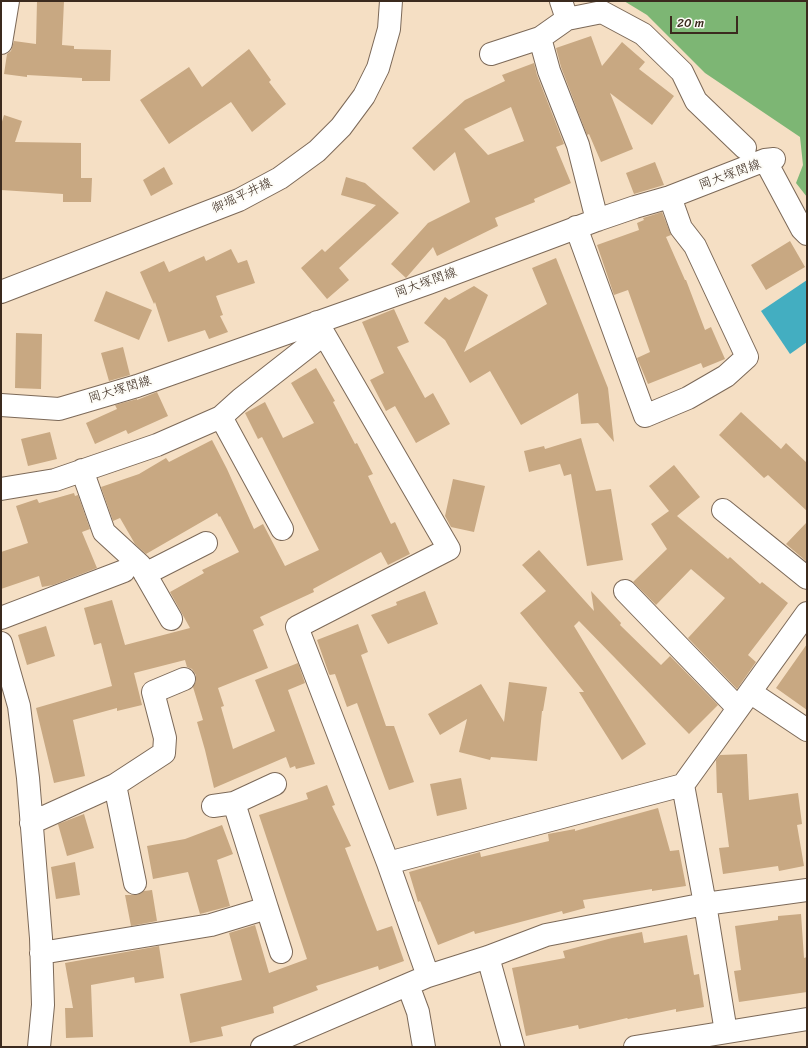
<!DOCTYPE html>
<meta charset="utf-8">
<style>
body{margin:0}
#map{position:relative;width:808px;height:1048px;overflow:hidden;background:#f5dfc4;font-family:Sriracha,sans-serif}
canvas{display:block}
.frame{position:absolute;inset:0;border:2px solid #3b2a1e;pointer-events:none}
.scale{position:absolute;left:670px;top:16px;width:68px;height:18px;box-sizing:border-box;border:2px solid #3b2a1e;border-top:0;padding-left:5px;font-size:12px;line-height:14px;white-space:nowrap;color:#3b2a1e;-webkit-text-stroke:3px #fdfcf7;paint-order:stroke}
</style>
<div id="map">
<canvas width="808" height="1048"></canvas>
<div class="frame"></div>
<div class="scale">20 m</div>
</div>
<script>
const context = document.querySelector('canvas').getContext('2d');
context.lineJoin = 'round';
function paint(path, color) {
  context.fillStyle = color;
  context.fill(path, 'evenodd');
}
function trace(path, color, width, dash) {
  context.strokeStyle = color;
  context.lineWidth = width;
  context.lineCap = dash ? 'butt' : 'round';
  context.setLineDash(dash || []);
  context.stroke(path);
}
function label(font, color, halo, rows, align = 'center') {
  context.font = font + ' Sriracha,"Klee One",sans-serif';
  context.lineWidth = 4;
  context.setLineDash([]);
  context.textBaseline = 'middle';
  context.strokeStyle = halo;
  context.fillStyle = color;
  for (const [text, x, y, turn = 0] of rows) {
    context.save();
    context.translate(x, y);
    context.rotate((+turn || 0) * Math.PI / 180);
    context.textAlign = isNaN(turn) ? turn : align;
    if (halo) context.strokeText(text, 0, 0);
    context.fillText(text, 0, 0);
    context.restore();
  }
}
paint(new Path2D(`
 M624 1H807V197L796 183 803 165 800 137 705 73 647 15Z`), '#7db674');
paint(new Path2D(`
 M807 280V342L790 354 761 311Z`), '#43aec1');
paint(new Path2D(`
 M37 1H64L62 45 74 46V49L111 50 110 81H82V78L27 75V77L4 74 7 54 11 51 14 41 36 44Z
 M591 36 602 66 622 42 645 62 639 69 674 96 652 125 610 93 633 149 601 162 589 134 587 135 561 67 556 48Z
 M249 49 271 80 269 82 286 104 252 132 231 102 169 144 140 100 189 67 202 87Z
 M534 63 537 75 564 144 556 147 571 183 534 199 535 202 495 218 498 226 437 256 433 247 406 278 391 264 428 223 470 202 455 152 434 171 412 148 465 100 505 81 502 75ZM511 107 524 141 488 155 464 129Z
 M4 115 22 121 15 142 81 143V178H92L91 202H63V194L1 190V125Z
 M655 162 664 185 634 194 626 173Z
 M164 167 173 184 151 196 143 180Z
 M346 177 365 183 399 213 339 268 349 280 327 299 301 268 322 249 325 252 376 205 341 195Z
 M662 212 671 235 666 237 685 280H686L705 330 711 327 725 359 703 368 701 363 648 384 637 358 650 352 628 290 614 295 597 245 639 230 637 223 644 220 643 218Z
 M790 241 805 267 766 290 751 265Z
 M231 249 238 263 247 260 255 283 216 296 223 315 220 316 228 332 209 339 205 330 168 342 155 302 154 304 140 272 164 261 169 272 204 256 206 261Z
 M556 258 608 388 614 442 598 423 581 424 578 393 521 425 490 371 470 383 445 340 424 323 445 297 449 300 474 286 488 295 464 352 547 304 532 268Z
 M106 291 152 310 139 340 94 321Z
 M394 309 409 342 397 347 425 398 433 393 450 424 416 443 395 406 386 411 370 380 384 373 362 322Z
 M16 333 42 334 41 389 15 388Z
 M123 347 130 375 109 381 101 353Z
 M316 368 335 401 333 402 355 444 357 443 373 474 368 476 391 524 395 522 410 554 388 565 381 552 313 589 314 592 260 617 264 625 253 630 268 668 218 688 224 706 221 707 233 749 275 731 255 680 298 663 305 683 288 690 315 764 296 769 295 766 290 768 286 757 214 788 205 750 197 722 203 720 193 687 196 681V675L192 669 187 667 185 660 134 673 142 705 117 711V708L73 720 85 776 54 783 36 708 112 686 101 643 94 645 84 608 112 600 125 645 190 628 170 592 204 573 202 570 239 552 220 516 219 517 217 513 146 554 135 544 120 518 113 521 101 487 139 474 166 458 169 462 212 440 227 469 254 529 263 524 285 566 319 550 262 437 258 439 245 413 265 402 283 438 314 423 291 383Z
 M157 392 168 416 128 434 126 430 95 444 86 423 117 409 115 405 137 399V400Z
 M741 412 781 449 786 443 807 463V511L768 475 764 478 719 435Z
 M50 432 57 459 28 466 21 439Z
 M581 438 596 491 611 489 623 560 587 566 571 474 564 476 560 464 529 472 524 451 544 446 545 449Z
 M674 465 700 497 677 516 728 559 730 557 760 584 762 582 788 603 748 655 756 662 737 689 688 638 725 598 691 569 656 605 633 582 667 549 651 524 669 511 649 486Z
 M453 479 485 486 474 532 451 527 445 516Z
 M74 493 75 496 78 495 90 529 82 532 97 568 53 585 42 587 39 576 1 589V552L28 543 16 506 37 499 39 503Z
 M807 522V562L786 544Z
 M539 550 594 611 591 591 621 623 620 625 661 665 670 656 718 705 689 734 579 621 574 626 646 744 622 760 579 692H584L520 613 546 591 522 565Z
 M425 591 438 624 388 644 371 615 397 605 396 602Z
 M358 624 368 652 361 655 386 726H394L414 782 389 790 357 703 347 707 335 674 330 675 329 674 317 640Z
 M46 626 55 656 27 665 18 635Z
 M807 644V710L776 688Z
 M509 682 547 687 543 711H542L537 761 491 757 490 760 459 752 467 719 440 735 428 714 481 684 504 722Z
 M747 754 749 800 798 793 802 824 797 825 804 866 779 871 778 866 723 874 719 848 729 847 722 793H717L716 760 720 755Z
 M461 778 467 809 437 816 430 784Z
 M327 785 335 805 332 806 351 846 345 848 377 931 392 926 404 961 379 970 378 966 316 986 318 990 273 1007 274 1013 221 1027 223 1036 190 1043 180 994 242 980 229 933 255 925 269 973 307 959 259 815 308 799 306 793Z
 M658 808 670 851 679 850 686 886 652 891V889L583 900 585 908 563 914 562 911 475 934 474 931 438 945 420 901 418 902 409 872 480 852 481 857 549 841 548 834 575 829V831Z
 M84 814 94 848 67 856 58 824Z
 M222 825 233 854 217 860 230 906 200 914 188 872 153 879 147 846 185 839Z
 M75 862 80 895 56 899 51 867Z
 M152 890 157 921 131 926 125 895H137L144 891Z
 M801 914 804 958 807 957V992L739 1002 734 971 741 970 735 926 778 920V916Z
 M642 932 644 943 687 935 694 975 699 974 704 1007 676 1012V1009L628 1019 627 1018 579 1029 578 1025 526 1036 512 968 565 958 563 951 612 938Z
 M159 946 164 978 135 983 134 977 91 985 93 1037 66 1038 65 1008H73L65 963Z`), '#c8a882');
const street = new Path2D(`
 M561 1 567 19 602 12 643 34 682 72 696 101 745 148
 M540 38 549 71 578 145 597 220
 M1 43 8 1
 M491 54 540 38 567 19
 M765 160 802 229 807 234
 M576 227 645 416 688 398 726 376 747 357 695 246 681 228 670 197
 M317 322 449 549 297 627 388 863 428 976
 M1 405 59 409 137 386 429 283 597 220 635 207 670 197 765 160 774 159
 M221 417 282 529
 M82 470 104 532 140 565 171 619
 M1 489 55 480 157 445 221 417 241 399 324 334
 M723 510 807 578
 M145 574 206 543
 M625 591 738 708
 M1 618 124 571
 M1 643 19 706 28 778 41 938 43 1005 39 1047
 M750 692 807 730
 M115 785 164 753 165 738 153 692 184 679
 M683 785 807 613
 M234 803 275 784
 M31 823 115 785 135 883
 M388 863 683 785 705 904 726 1032
 M267 908 281 952
 M41 953 211 925 267 908 234 803 213 806
 M488 957 513 1047
 M408 985 418 1012 424 1047
 M262 1047 428 976 488 957 546 935 705 904 807 890
 M635 1047 807 1019`);
const secondary = new Path2D(`
 M1 292 239 200 280 178 317 151 341 127 364 96 378 68 389 29 391 1`);
trace(street, '#7c6958', 24);
trace(secondary, '#7c6958', 24);
trace(street, '#fff', 22);
trace(secondary, '#fff', 22);
label('13px', '#3b2a1e', '#fdfcf7', [
 ["岡大塚閏線",730,175,-20],
 ["御堀平井線",242,196,-25],
 ["岡大塚閏線",426,283,-20],
 ["岡大塚閏線",120,390,-17]
]);
</script>
